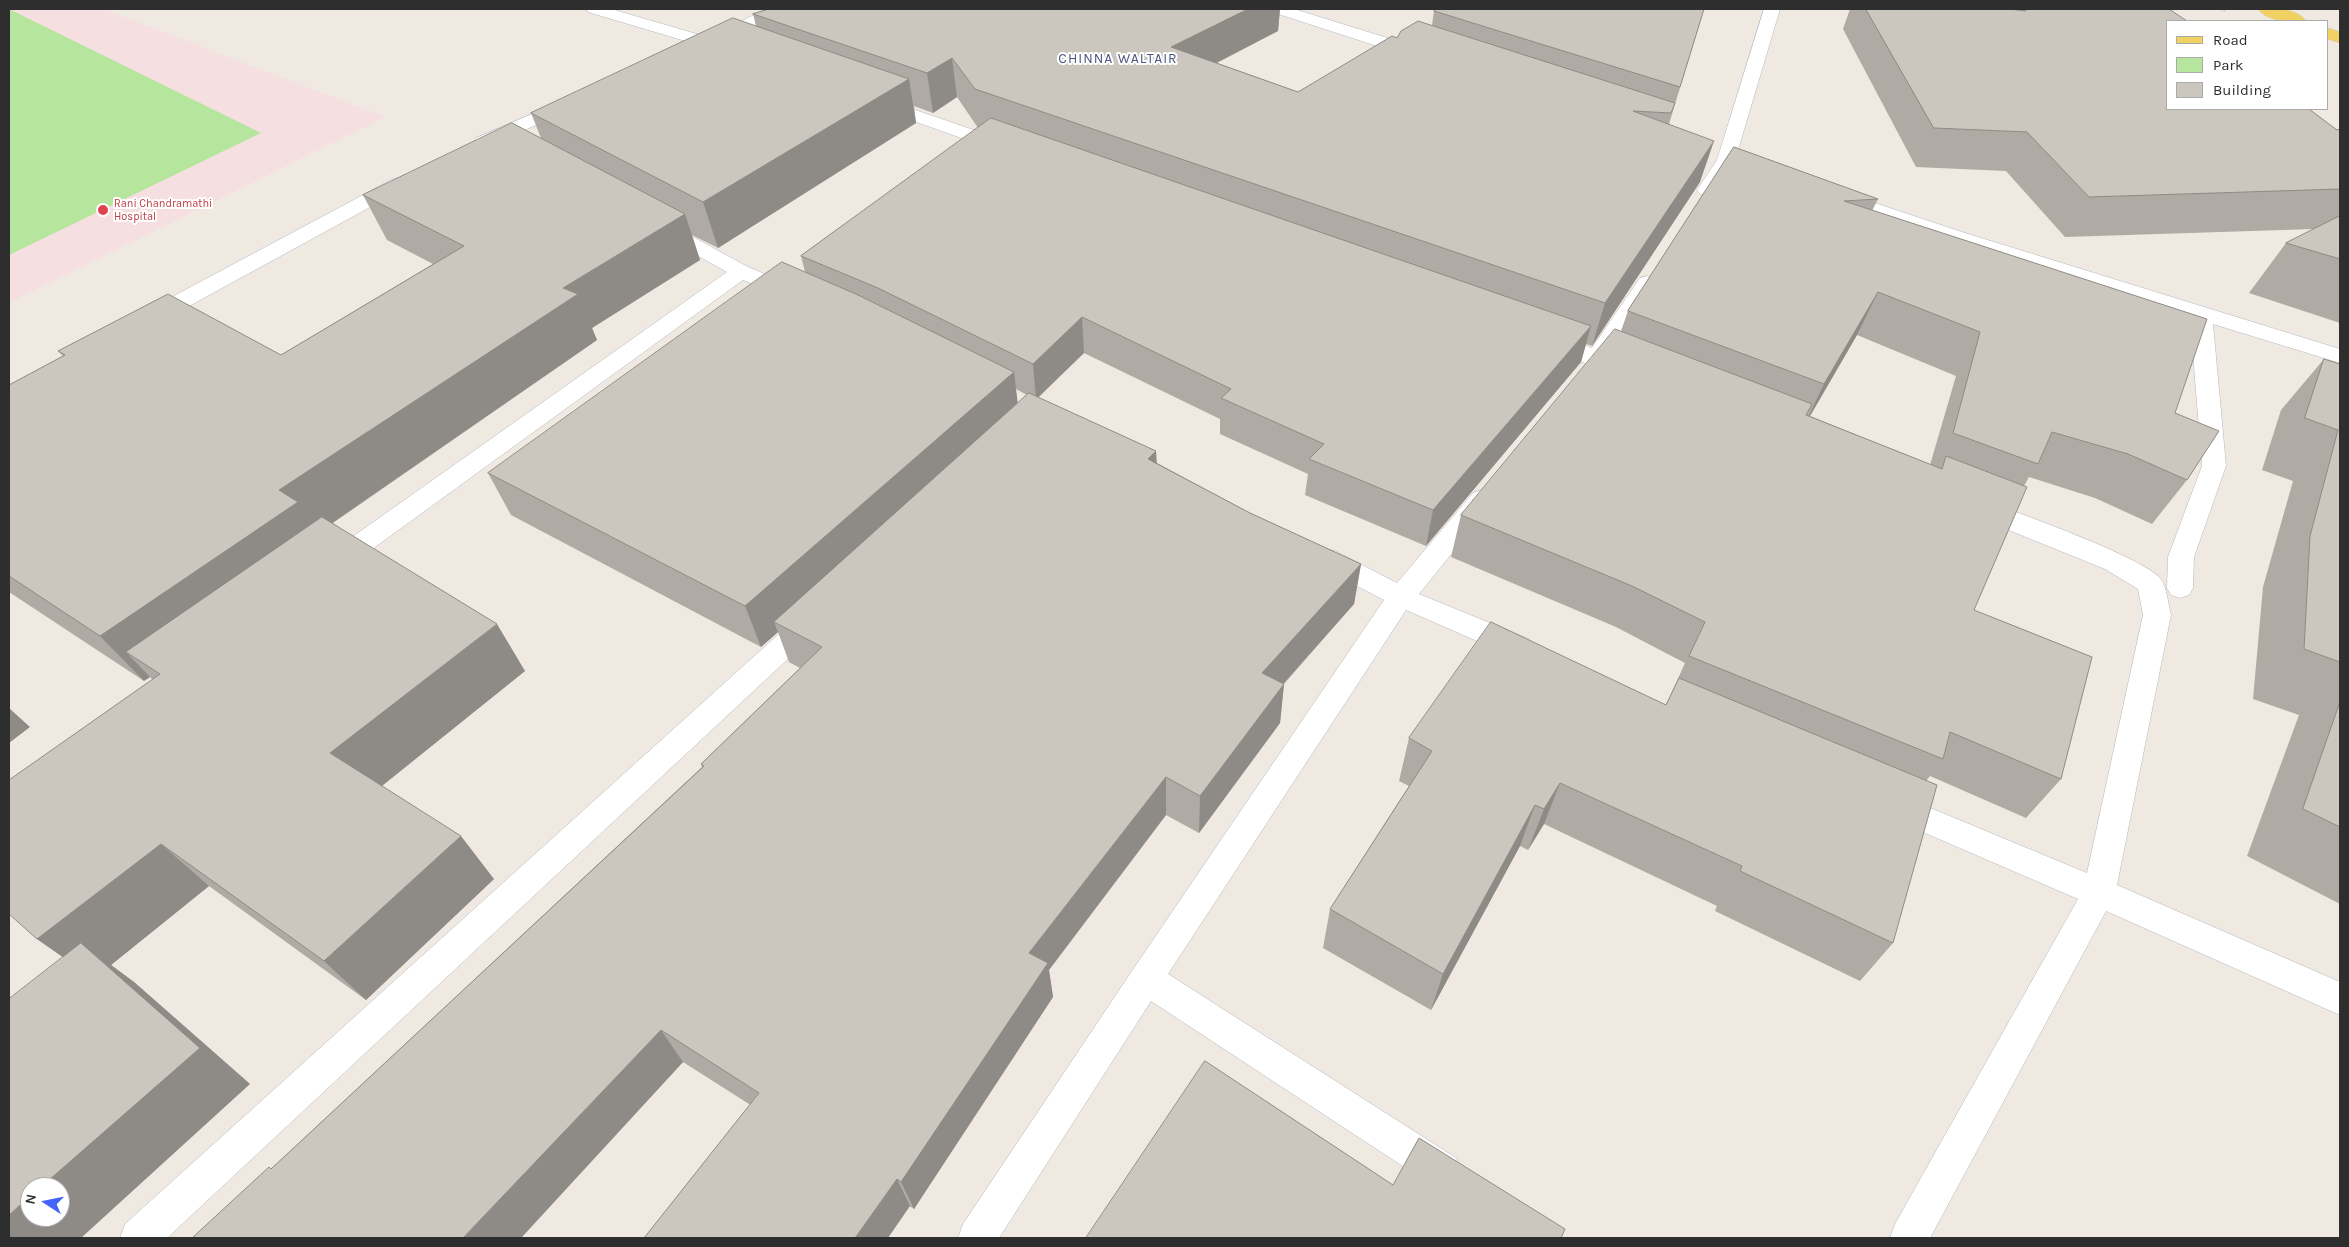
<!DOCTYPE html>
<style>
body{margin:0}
#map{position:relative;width:2349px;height:1247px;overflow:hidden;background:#efe9e1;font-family:Karla,sans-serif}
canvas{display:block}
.frame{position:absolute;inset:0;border:10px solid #2e2e2e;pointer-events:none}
.legend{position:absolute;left:2166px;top:20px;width:162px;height:90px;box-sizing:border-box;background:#fff;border:1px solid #ababab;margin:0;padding:6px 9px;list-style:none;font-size:15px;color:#2e2e2e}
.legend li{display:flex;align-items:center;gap:10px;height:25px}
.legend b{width:25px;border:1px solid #ababab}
.north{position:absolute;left:20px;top:1177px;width:50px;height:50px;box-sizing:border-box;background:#fff;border:1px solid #ababab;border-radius:50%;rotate:281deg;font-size:14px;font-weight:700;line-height:20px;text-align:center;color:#2e2e2e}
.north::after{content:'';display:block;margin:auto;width:18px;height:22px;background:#4264fb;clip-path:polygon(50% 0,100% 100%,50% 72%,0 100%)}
</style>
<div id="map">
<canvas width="2349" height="1247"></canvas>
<div class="frame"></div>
<ul class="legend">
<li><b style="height:6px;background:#f2d163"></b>Road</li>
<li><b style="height:14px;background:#b6e59e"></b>Park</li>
<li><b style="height:14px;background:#cbc7bf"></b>Building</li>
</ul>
<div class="north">N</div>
</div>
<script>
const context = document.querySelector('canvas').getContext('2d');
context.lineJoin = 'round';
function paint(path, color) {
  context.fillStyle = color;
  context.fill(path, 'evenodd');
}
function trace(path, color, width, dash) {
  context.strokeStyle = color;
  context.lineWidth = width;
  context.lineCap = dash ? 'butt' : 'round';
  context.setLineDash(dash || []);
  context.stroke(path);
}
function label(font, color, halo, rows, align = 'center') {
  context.font = font + ' Karla,sans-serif';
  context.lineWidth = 4;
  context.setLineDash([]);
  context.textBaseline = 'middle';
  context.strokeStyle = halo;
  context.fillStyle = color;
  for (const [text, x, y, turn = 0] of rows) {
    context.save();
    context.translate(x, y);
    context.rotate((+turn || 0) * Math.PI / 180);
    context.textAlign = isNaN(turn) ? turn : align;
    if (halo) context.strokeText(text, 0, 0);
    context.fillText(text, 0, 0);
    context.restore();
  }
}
paint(new Path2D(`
 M9 9H103L385 117 9 303Z`), '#f5dfe0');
paint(new Path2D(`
 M9 9 261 133 9 255Z`), '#b6e59e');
const minor = new Path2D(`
 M586 9H611L707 37 767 9H788L786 12 722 42 735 45 737 49 735 53 729 54 588 12Z
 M1270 9H1294L1423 49 1425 53 1423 57H1411L1272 12Z
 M1764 9H1780L1735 160 1714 194 1707 196 1700 194 1697 190 1717 160Z
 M880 98 1012 143 1014 147 1012 151H998L874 107 871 103 874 99Z
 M567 99 573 100 576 104 573 108 490 146H476L474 142 476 138Z
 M398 178 405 180 408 184 405 188 158 323 150 325 142 323 139 318 142 313 391 180Z
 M1839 191 1965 233 2340 349V363L2213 324 2226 466 2194 557 2193 588 2189 595 2180 598 2171 595 2167 588 2168 557 2202 466 2190 316 1951 241 1832 201 1829 197 1832 193Z
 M664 223 671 225 748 267 801 289 804 294 801 299 793 300 743 280 342 571 333 574 324 571 320 564 324 557 727 272 657 233 654 229 657 225Z
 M1647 276 1654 278 1658 282 1610 355 1637 365 1640 370 1637 375C1618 380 1562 353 1541 345L1538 340 1541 335 1549 333 1557 335 1592 348 1640 278Z
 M1482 490 1491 493 1495 499 1491 505 1419 594 1529 639 1533 647 1529 655 1519 658 1509 655 1406 610 1168 974 1456 1158 1462 1171 1456 1184 1443 1190 1430 1184 1151 1001 999 1238H958L963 1224 1134 968 1384 600 1317 565 1313 558 1317 551 1326 549 1335 551 1397 583 1473 493Z
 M1978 499C2008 508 2144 558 2160 578 2167 587 2168 604 2171 615L2117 885 2340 982V1015L2106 911 1930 1238H1890L1895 1224 2078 899 1881 814 1877 805 1881 796 1892 792 2087 873 2143 615 2138 589 2105 569 1969 514 1965 508 1969 502Z
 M811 611 821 614 825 621 821 628 167 1238H120L125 1224 801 614Z`);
const major = new Path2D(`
 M2258 9C2272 8 2297 8 2306 21 2292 22 2267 22 2258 9Z
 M2328 28 2340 32V43L2328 39Z`);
trace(minor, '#b4b7c1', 1);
trace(major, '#c9c9c9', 1);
trace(new Path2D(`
 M2219 9 2225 11`), '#c9c9c9', 2, [2.5, 2]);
paint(minor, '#fff');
paint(major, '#f2d163');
paint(new Path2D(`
 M769 9H1280L1278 31 1217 63 1298 92 1397 38 1432 25 1434 11 1704 9 1669 124 1700 182 1592 346 1586 344 1581 362 1426 546 1305 495 1308 474 1220 434V419L1084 353 1038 398 1156 451 1157 463 1250 513 1361 564 1354 604 1284 684 1280 723 1199 833 1166 815 1049 970 1053 997 914 1209 683 1062 521 1238H192L271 1169 702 767 701 764 800 668 789 662 778 632 761 647 511 515 488 473 805 272 801 256 978 128 957 97 933 113 914 106 916 123 718 248 692 235 700 260 592 328 597 340 333 523 525 671 382 786 494 879 366 1000 209 886 111 965 134 982 250 1084 63 957 37 939 153 680 150 677 144 681 9 592V385L63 356 58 351 281 355 433 264 387 240 363 195 541 138 531 113 756 26 753 14ZM1016 389 1027 395 1017 404Z
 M1850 9H2169L2337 130 2340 129V323L2249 293 2286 243 2314 229 2065 237 2006 171 1916 167 1843 29Z
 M1734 147 1878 199 1872 211 2175 413 2187 480 2152 524 2095 498 2029 477 2024 486 1974 610 2061 779 2026 818 1930 776 1926 781 1893 943 1860 981 1715 911 1717 906 1544 824 1528 850 1520 846 1431 1010 1323 948 1330 909 1409 786 1399 781 1409 738 1666 705 1685 663 1616 627 1451 557 1461 515 1621 331 1628 311ZM1857 335 1956 376 1930 465 1810 416Z
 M2324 359 2340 364V904L2247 856 2299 715 2253 699 2263 587 2293 481 2262 470 2281 410Z`), '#afaba4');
paint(new Path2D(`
 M1248 9H1280L1278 31 1171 86V47Z
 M952 58 957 97 933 113 927 73Z
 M909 79 916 123 718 248 703 202Z
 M1714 141 1700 182 1592 346 1605 303Z
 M685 214 700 260 592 328 597 340 319 532 126 652 150 677 144 681 100 636 279 490 563 288Z
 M1878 292 1857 335 1803 428 1824 384Z
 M1082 317 1084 353 1036 399 1033 364Z
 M1591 326 1581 362 1426 546 1433 510Z
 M1014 372 1019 414 774 622 778 632 761 647 745 606Z
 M1156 451 1157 491 1148 459Z
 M1361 564 1354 604 1258 712 1262 673Z
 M497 624 525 671 368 797 330 753Z
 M1284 684 1280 723 1199 833 1200 796Z
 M9 708 30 727 9 743Z
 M1166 777V815L1049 970 1053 997 914 1209 901 1182 1029 953Z
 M1560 783 1544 824 1528 850 1544 809Z
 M1535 805 1520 846 1431 1010 1443 974Z
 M461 836 494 879 366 1000 324 961Z
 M161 844 209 886 111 965 134 982 250 1084 81 1238H9V1215L30 1196V1217H60V1187H41L94 979 37 939Z
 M661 1030 683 1062 521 1238H463Z
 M897 1179 910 1206 888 1238H855Z`), '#8e8b86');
const building = new Path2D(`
 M769 9H1248L1171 47 1298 92 1392 36 1397 38 1401 31 1418 21 1675 103 1671 113 1633 111 1714 141 1605 303 975 89 952 58 927 73 753 14Z
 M1437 9H1704L1680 87 1434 11Z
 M1866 9H2009L2026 11 2024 9H2169L2187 21H2168V109H2309L2337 130 2340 129V189L2089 197 2027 132 1934 128Z
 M733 18 909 79 703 202 531 113Z
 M991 118 1591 326 1433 510 1309 459 1324 444 1221 398 1231 389 1082 317 1033 364 878 288 801 256Z
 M512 123 685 214 563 288 578 294 279 490 298 502 100 636 9 576V385L65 355 58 351 168 294 281 355 464 246 363 195Z
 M1734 147 1878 199 1844 201 2207 319 2175 413 2219 431 2187 480 2128 454 2052 432 2038 464 1953 433 1980 332 1878 292 1824 384 1628 311Z
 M2340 216V259L2286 243Z
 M782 262 858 295 1014 372 745 606 488 473Z
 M1615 329 1812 404 1806 415 1942 469 1946 456 2027 487 1974 610 2092 657 2061 779 1950 732 1943 759 1689 656 1705 622 1632 586 1461 515Z
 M2324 359 2340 364V662L2304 649 2310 536 2338 430 2305 418Z
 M1029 393 1156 451 1148 459 1250 513 1361 564 1262 673 1284 684 1200 796 1166 777 1029 953 1048 963 901 1182 897 1179 855 1238H644L759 1093 661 1030 463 1238H192L269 1167 271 1169 704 766 701 764 822 647 774 622Z
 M322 517 497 624 330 753 461 836 324 961 161 844 37 939 9 914V780L160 674 126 652Z
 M1491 622 1666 705 1679 678 1937 785 1893 943 1740 871 1742 866 1560 783 1544 809 1535 805 1443 974 1330 909 1432 751 1409 738Z
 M2340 702V827L2303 809Z
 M81 943 200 1048 41 1187H30V1196L9 1215V999Z
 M1205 1061 1393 1185 1419 1138 1565 1229 1561 1238H1086Z`);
paint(building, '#cbc7bf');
trace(building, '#8e8b86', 1);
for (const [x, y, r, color] of [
 [103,210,6,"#e0444e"]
]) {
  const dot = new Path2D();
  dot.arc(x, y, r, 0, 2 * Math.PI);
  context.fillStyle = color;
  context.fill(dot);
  trace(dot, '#fff', 2);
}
label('11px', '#be3a42', '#fff', [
 ["Rani Chandramathi",114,204],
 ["Hospital",114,217]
], 'left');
context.letterSpacing = '1px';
label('14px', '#4d5680', '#fff', [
 ["CHINNA WALTAIR",1118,59]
]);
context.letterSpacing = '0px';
</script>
